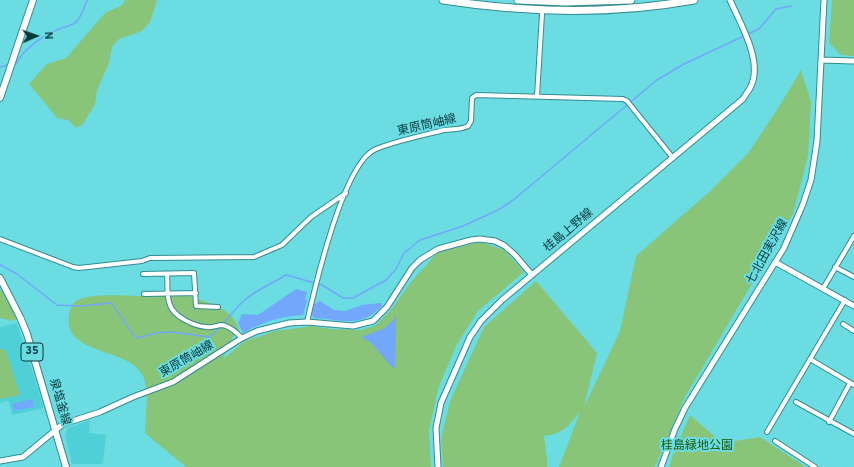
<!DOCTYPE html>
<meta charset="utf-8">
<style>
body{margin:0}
#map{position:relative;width:854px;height:467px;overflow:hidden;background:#6bdce2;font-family:Overpass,sans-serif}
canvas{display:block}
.north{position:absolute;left:16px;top:16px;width:40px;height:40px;-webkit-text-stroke:3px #6bdce2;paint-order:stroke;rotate:88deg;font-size:11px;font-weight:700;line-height:16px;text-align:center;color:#063b3e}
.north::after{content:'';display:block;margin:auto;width:14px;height:18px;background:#063b3e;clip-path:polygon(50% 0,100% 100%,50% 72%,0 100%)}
</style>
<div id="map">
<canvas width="854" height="467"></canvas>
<div class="north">N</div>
</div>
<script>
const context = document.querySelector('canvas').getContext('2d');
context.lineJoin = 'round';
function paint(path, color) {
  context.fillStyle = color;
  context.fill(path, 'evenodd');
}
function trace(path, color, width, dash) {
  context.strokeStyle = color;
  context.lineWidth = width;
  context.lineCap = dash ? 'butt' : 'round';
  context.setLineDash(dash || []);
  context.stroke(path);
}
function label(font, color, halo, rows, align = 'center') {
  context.font = font + ' Overpass,"Noto Sans JP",sans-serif';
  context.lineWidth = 4;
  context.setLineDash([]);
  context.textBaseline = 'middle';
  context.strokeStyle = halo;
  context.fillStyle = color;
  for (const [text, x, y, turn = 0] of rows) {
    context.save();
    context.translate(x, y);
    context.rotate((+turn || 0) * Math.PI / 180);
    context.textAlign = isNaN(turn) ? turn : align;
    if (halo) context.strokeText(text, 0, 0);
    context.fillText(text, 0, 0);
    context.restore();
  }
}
paint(new Path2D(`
 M17 323 44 408 12 415 9 401 0 403V327Z
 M90 420 89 433 106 435 103 464H72L65 435 68 428Z`), '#4fd0d7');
paint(new Path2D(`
 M125 0H157L150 22 142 31 119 39 112 47 109 63 97 90 95 104 83 124 76 128 68 120 57 118 29 84 47 64 66 58 105 13 122 5Z
 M832 0H854V56L841 55 829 43Z
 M801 70 811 102 808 156 793 214 685 397 655 467H559L580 412C568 426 563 434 544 436L547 459V467H443L441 439 450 401 484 327 536 281 597 353 584 407 620 331 636 256 708 193 749 152 778 108Z
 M481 242 504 250 524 272 478 311 456 346 438 389 429 431 431 467H186L145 433C145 415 150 393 143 376 130 347 62 356 69 315 70 310 72 302 78 300 93 293 122 296 138 296 153 296 169 293 184 295 188 295 193 298 198 299 216 305 234 311 239 330L233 337 223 359 245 341 275 331 312 326 331 329 360 330 375 326 391 310 410 283 438 252Z
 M2 289 18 319 11 321 0 318V290Z
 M5 349 20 395 0 399V350Z
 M690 415 722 443 760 437 806 467H669L672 457Z`), '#88c579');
paint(new Path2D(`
 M296 289 307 292 305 299 307 301 303 315C281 316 262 322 243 333L238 323 242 314 258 315Z
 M320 301 334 310 345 311 362 305 381 303 382 306C361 328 342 320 314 318L312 315 314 304Z
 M396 315 395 368 391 366 370 342 361 337 383 329 392 322Z
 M32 399 34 407 14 411 12 404Z`), '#73a7fb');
trace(new Path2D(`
 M748 34 759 29 776 9 791 6
 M13 65 16 64C25 47 41 37 59 29 65 26 74 26 78 20 82 14 85 6 87 0
 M0 67 9 65
 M0 265 17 274 57 305 80 306 110 303C122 312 125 329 137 338L156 333 171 332 209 337C224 327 232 310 246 299 258 289 273 283 286 275L322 285 343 298H353L386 280 396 269 404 253 420 240 463 226 498 210 512 201 657 80 684 64 744 36`), '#73a7fb', 1.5);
const minor = new Path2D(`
 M537 96 542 14
 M0 239 73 267 79 268 142 261 150 258 254 257 282 245 311 217 346 193
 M835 267 854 277
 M143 274 194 273 196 306 218 307
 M167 274C168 283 166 296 170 305 174 317 194 326 206 327 211 328 216 326 221 325 229 325 237 333 242 338
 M824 287 854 236
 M144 294 196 293
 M307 322C315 287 343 166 374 150 390 142 425 135 444 130 452 129 460 130 468 126L471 121 472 98 476 95 623 99 627 101 673 158
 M843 324 854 331
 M810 359 854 385
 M796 402 854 434
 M829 422 850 383
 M767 432 845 300
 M775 441 815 467`);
const tertiary = new Path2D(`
 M821 60 854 61
 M775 262 854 306
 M0 461 23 457 63 424 100 412 133 397 173 382 242 338 257 331 289 323 307 322 353 326 373 321 387 307 412 268 420 260 438 249 471 240 480 239 495 241 505 246 515 255 532 275
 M438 467 436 428 441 403 470 337 481 321 502 300 743 99C745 95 749 91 751 86 763 61 740 23 730 0
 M661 467 675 429 685 408 784 248 803 204 811 180 817 141 824 0`);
const primary = new Path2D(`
 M0 98 33 0
 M0 278 20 317 27 334 66 467`);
const motorway = new Path2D(`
 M443 0C527 13 611 15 694 0
 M518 0 566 2 631 0`);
trace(minor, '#338c90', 6);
trace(tertiary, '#338c90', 7);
trace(primary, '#338c90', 8);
trace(motorway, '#338c90', 9);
trace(minor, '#fff', 4);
trace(tertiary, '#fff', 5);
trace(primary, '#fff', 6);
trace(motorway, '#fff', 7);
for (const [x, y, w] of [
 [32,352,22]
]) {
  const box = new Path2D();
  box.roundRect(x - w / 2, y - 9, w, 18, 3);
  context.fillStyle = '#6bdce2';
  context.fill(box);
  trace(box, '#063b3e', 1);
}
label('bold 11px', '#063b3e', null, [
 ["35",32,352]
]);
label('12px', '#063b3e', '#6bdce2', [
 ["東原筒岫線",427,126,-13],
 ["桂島上野線",569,231,-40],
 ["七北田実沢線",768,252,-61],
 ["東原筒岫線",187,360,-30],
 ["泉塩釜線",59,402,74]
]);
label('12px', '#165800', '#6bdce2', [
 ["桂島緑地公園",697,447]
]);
</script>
